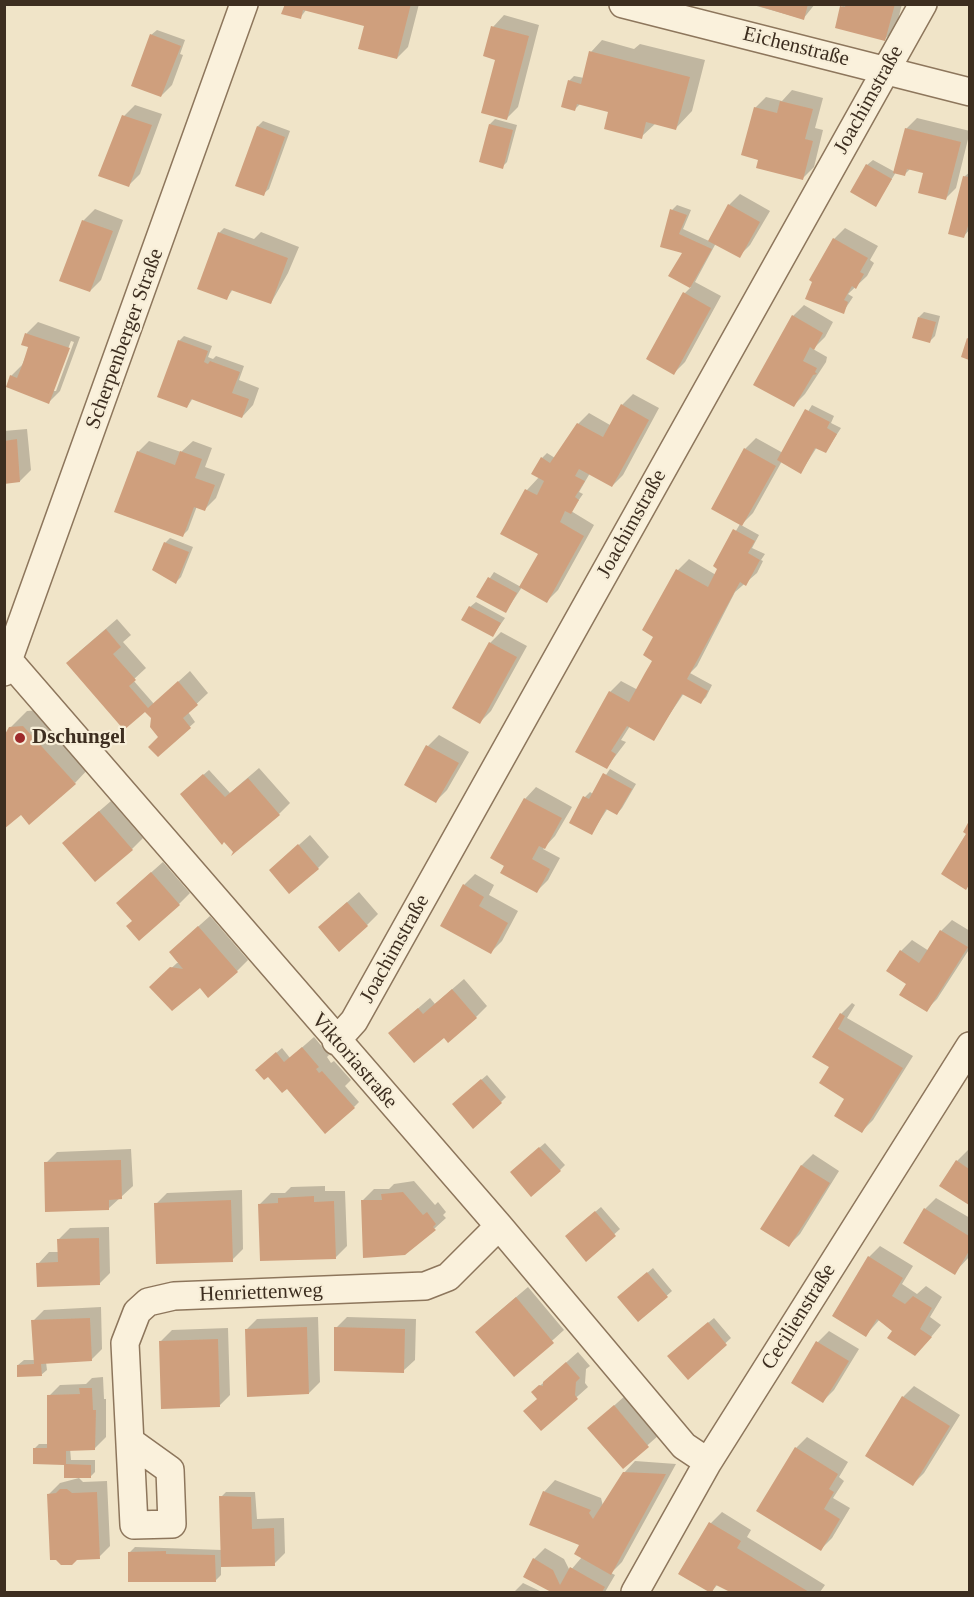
<!DOCTYPE html>
<meta charset="utf-8">
<style>
body{margin:0}
#map{position:relative;width:974px;height:1597px;overflow:hidden;background:#f0e4c8;font-family:Georgia,serif}
canvas{display:block}
.frame{position:absolute;inset:0;border:6px solid #3d2e20;pointer-events:none}
</style>
<div id="map">
<canvas width="974" height="1597"></canvas>
<div class="frame"></div>
</div>
<script>
const context = document.querySelector('canvas').getContext('2d');
context.lineJoin = 'round';
function paint(path, color) {
  context.fillStyle = color;
  context.fill(path, 'evenodd');
}
function trace(path, color, width, dash) {
  context.strokeStyle = color;
  context.lineWidth = width;
  context.lineCap = dash ? 'butt' : 'round';
  context.setLineDash(dash || []);
  context.stroke(path);
}
function label(font, color, halo, rows, align = 'center') {
  context.font = font + ' Georgia,serif';
  context.lineWidth = 4.5;
  context.setLineDash([]);
  context.textBaseline = 'middle';
  context.strokeStyle = halo;
  context.fillStyle = color;
  for (const [text, x, y, turn = 0] of rows) {
    context.save();
    context.translate(x, y);
    context.rotate((+turn || 0) * Math.PI / 180);
    context.textAlign = isNaN(turn) ? turn : align;
    if (halo) context.strokeText(text, 0, 0);
    context.fillText(text, 0, 0);
    context.restore();
  }
}
paint(new Path2D(`
 M286 4H419L408 47 397 58 366 25 306 10 300 18Z
 M815 4 803 19 753 5 754 4Z
 M844 4H902L896 28 885 39 842 7Z
 M504 15 539 25 518 107 507 118 493 27Z
 M157 30 185 40 180 54 183 55 172 85 161 96 151 35Z
 M602 40 634 49 640 44 705 60 692 111 676 128 656 123 641 137 611 107 580 104 575 109 569 81 574 76 584 78 591 52Z
 M792 90 823 98 815 128 823 130 814 167 803 178 760 158 755 108 766 97 782 101Z
 M135 105 162 114 140 174 129 185 124 116Z
 M917 118 970 131 956 188 945 199 925 172 911 168 905 174 896 172 876 205 867 165 873 160 895 172 906 129Z
 M495 119 517 125 507 162 502 167 490 124Z
 M263 121 290 131 269 189 263 194 258 126Z
 M970 172V229L964 236 965 176Z
 M740 194 770 211 750 245 739 256 716 243 695 282 721 296 685 362 674 373 685 293 691 287 670 276 684 252 672 210 677 205 691 210 683 229 709 241 729 205Z
 M95 209 123 220 101 280 90 291 83 221Z
 M224 228 254 239 261 232 299 247 288 273 271 303 233 289 227 298 219 233Z
 M845 228 878 246 870 260 874 263 867 276 848 294 853 297 843 312 834 239Z
 M804 305 833 322 825 337 813 349 827 357 826 362 805 394 794 405 793 316Z
 M924 312 940 316 935 336 930 341 919 317Z
 M38 322 80 337 60 391 49 402 11 376 22 365 30 346 23 344 27 333ZM71 341 74 342 56 391H52Z
 M184 336 212 346 208 357 213 359 216 356 244 366 239 380 259 388 253 405 242 417 193 398 187 407 179 341Z
 M633 394 659 408 623 475 612 486 590 473 579 492 583 494 571 511 594 525 558 590 547 601 522 587 506 611 478 596 494 572 521 587 540 554 502 533 527 490 540 476 542 458 547 453 555 458 578 424 589 413 610 425 622 405Z
 M812 405 834 416 831 423 841 428 826 451 817 447 801 472 782 461 753 513 741 525 759 535 752 548 765 554 761 560 763 561 757 573 735 592 697 666 690 673 712 685 706 697 701 702 684 693 653 739 630 726 621 740 626 742 607 767 610 692 621 681 638 690 654 660 655 636 678 570 689 559 716 575 719 568 715 566 740 524 745 449 756 438 783 453Z
 M27 429 31 470 20 481 4 482V431Z
 M149 441 181 452 193 441 212 448 205 467 225 474 216 498 205 509 197 506 188 530 183 535 138 452Z
 M170 538 193 547 181 577 176 582 165 543Z
 M476 602 505 618 493 635 470 607Z
 M117 619 131 635 123 642 146 668 133 680 154 704 190 671 208 693 188 712 195 722 158 755 160 738 152 718 79 652Z
 M501 632 527 646 491 711 480 722 490 643Z
 M40 710 91 766 75 783 10 728 27 711Z
 M439 735 469 752 447 790 436 801 428 746Z
 M259 768 290 803 279 814 187 789 209 770 230 793Z
 M610 769 636 784 622 808 617 814 608 808 591 834 585 797 590 792 593 794Z
 M536 787 572 807 555 836 543 849 560 858 548 880 537 891 502 872 525 799Z
 M111 801 143 838 132 849 75 832Z
 M970 827V885L966 888 943 874Z
 M310 835 329 857 318 868 271 870Z
 M163 862 190 893 179 904 133 920 129 892Z
 M475 874 494 885 489 895 518 911 502 941 491 952 464 885Z
 M359 892 378 914 367 925 331 916Z
 M210 916 248 960 237 971 200 986H152L177 963H181L182 941Z
 M952 920 970 931V948L937 999 926 1010 908 983 901 951 912 940 929 951 941 931Z
 M464 979 487 1006 476 1017 445 1036 401 1023 430 998 435 1004Z
 M852 1003 855 1005 847 1018 913 1056 873 1120 862 1131 831 1067 841 1014Z
 M314 1037 329 1055 327 1057 331 1063 334 1061 351 1080 345 1086 359 1102 354 1107 287 1087 262 1065 282 1048 290 1058Z
 M487 1075 506 1097 501 1102 459 1099Z
 M545 1143 565 1165 560 1170 517 1167Z
 M131 1149 133 1186 109 1208 46 1163 57 1152Z
 M968 1150 970 1151V1203L941 1185 957 1161Z
 M813 1154 839 1171 800 1234 789 1245 762 1229 802 1165Z
 M414 1181 435 1205 438 1202 446 1212 443 1215 446 1218 413 1248 363 1200 374 1189H389L394 1184Z
 M325 1186V1191H345L347 1246 336 1257 260 1204 271 1193H285L291 1187Z
 M242 1190 243 1249 232 1260 156 1204 167 1193Z
 M936 1198 970 1218V1256L954 1273 905 1242 925 1209Z
 M601 1207 620 1229 586 1260 572 1231Z
 M109 1227 110 1273 99 1284 38 1264 49 1252H59L58 1240 70 1228Z
 M880 1246 913 1266 902 1284 917 1294 926 1286 942 1297 930 1317 941 1325 926 1343 894 1330 880 1319 866 1335 869 1257Z
 M653 1268 672 1291 639 1320 625 1292Z
 M528 1287 564 1330 514 1375 488 1321Z
 M101 1307 102 1349 91 1360 46 1362 47 1370 41 1375 18 1365 24 1360H35L33 1321 44 1310Z
 M318 1317 320 1382 309 1393 246 1330 257 1319Z
 M347 1317 416 1319 415 1360 403 1371 336 1328Z
 M714 1318 731 1338 688 1378 674 1351Z
 M228 1328 230 1395 219 1406 161 1341 172 1330Z
 M829 1331 859 1349 834 1390 823 1401 793 1382 818 1342Z
 M578 1352 590 1366 586 1369 585 1383 588 1387 541 1429 538 1398 533 1392Z
 M103 1377 104 1399H106V1437L95 1448H70L71 1460H95V1472L90 1477 65 1476 66 1463 34 1449 39 1444H48L49 1396 60 1385 86 1384 92 1378Z
 M914 1386 960 1415 924 1473 913 1484 903 1397Z
 M626 1395 659 1435 623 1467 589 1428Z
 M807 1437 848 1462 839 1477 844 1481 833 1498 850 1508 832 1538 821 1549 796 1448Z
 M635 1461 676 1464 622 1562 611 1573 615 1575 605 1592H554L525 1576 534 1559 545 1548 564 1559 570 1571 582 1557 581 1544 544 1492 555 1480 601 1498 603 1506 624 1473Z
 M79 1478 83 1482 107 1481 110 1546 99 1557 49 1494 60 1483Z
 M226 1492H255L257 1519 284 1518 285 1553 274 1564 221 1566V1575L216 1580 129 1553 135 1547 222 1550 221 1497Z
 M722 1512 751 1530 747 1537 825 1585 820 1592H732L718 1584 711 1592V1523Z
 M523 1583 542 1592H514Z`), '#0003');
paint(new Path2D(`
 M285 4H411L397 59 358 49 364 26 303 10 301 19 281 14Z
 M752 4H808L804 20Z
 M846 4H895L885 41 835 28 840 6 845 7Z
 M491 26 529 36 507 120 481 113 495 60 483 56Z
 M150 34 181 46 161 97 131 86Z
 M589 51 690 77 676 130 646 122 642 139 604 129 608 112 577 104 575 111 561 107 568 80 581 84Z
 M780 101 813 109 805 139 813 141 803 180 756 168 758 160 741 155 754 107 777 113Z
 M122 115 152 125 129 187 98 176Z
 M489 124 513 130 503 169 479 162Z
 M257 126 285 137 264 196 235 186Z
 M905 128 961 142 946 200 918 193 923 173 907 169 905 176 893 173Z
 M866 164 892 179 876 207 850 192Z
 M963 176 969 177V223L964 238 948 234Z
 M728 204 760 222 740 258 708 241Z
 M670 209 687 215 679 234 712 249 690 288 668 276 682 253 660 247Z
 M82 220 113 231 90 292 59 281Z
 M218 232 288 258 271 304 231 290 227 300 197 289Z
 M833 238 868 258 860 272 864 274 856 289 852 286 844 300 848 302 844 314 805 299 812 282 809 280Z
 M683 292 711 308 674 375 646 359Z
 M792 315 823 333 814 350 810 347 803 361 817 368 815 372 817 374 813 375 794 407 753 385Z
 M918 317 936 322 930 343 912 338Z
 M25 333 70 348 49 404 6 387 10 375 17 378 23 363 28 347 21 345Z
 M967 338 969 339V360L961 357Z
 M178 340 208 351 204 362 208 364 210 361 240 372 232 393 249 399 242 418 191 399 187 408 157 397Z
 M621 404 649 420 612 487 579 469 575 476 585 481 575 497 579 500 571 514 565 511 560 522 584 536 547 603 519 587 538 554 500 534 525 489 537 495 544 481 531 474 541 457 550 463 577 423 603 437Z
 M805 409 830 422 827 428 837 434 826 453 815 448 801 474 777 460Z
 M17 439 20 482 4 484V441Z
 M744 448 776 466 742 526 711 509Z
 M137 451 175 465 180 451 202 459 195 478 215 485 205 511 194 507 183 537 114 512Z
 M733 529 755 541 748 553 760 560 746 586 740 582 687 679 708 691 701 704 682 694 654 741 627 726 611 751 616 754 607 769 575 752 609 691 629 702 645 673 652 661 643 655 653 637 642 630 676 569 708 587 717 569 713 566Z
 M164 542 189 552 176 584 152 570Z
 M488 577 517 593 506 613 476 597Z
 M469 606 501 623 493 637 461 620Z
 M106 629 121 647 113 654 136 680 129 686 148 708 178 681 198 705 183 718 191 728 158 757 148 747 158 737 150 727 151 718 145 712 124 730 66 663Z
 M489 642 517 657 480 724 452 708Z
 M23 726 76 784 29 825 21 815 4 829V736L9 727Z
 M426 745 459 763 436 803 404 785Z
 M603 773 632 789 617 815 606 809 592 835 569 823 583 796 589 799Z
 M203 774 225 797 248 778 280 815 231 856 233 852 224 842 222 845 180 794Z
 M524 798 562 818 545 849 539 846 532 859 550 869 537 893 500 873 504 866 490 858Z
 M99 811 133 850 95 882 62 843Z
 M969 821V885L966 890 941 874 966 834 963 832Z
 M298 844 319 869 289 894 269 870Z
 M151 872 180 905 139 941 126 926 132 921 116 903Z
 M463 884 484 897 479 906 508 923 491 954 440 926Z
 M347 902 368 926 339 952 318 927Z
 M198 926 238 972 208 998 200 988 172 1011 149 987 170 967 183 969 169 952Z
 M940 930 968 947 927 1012 899 995 906 984 886 971 900 950 919 963Z
 M452 989 477 1018 448 1043 444 1038 414 1063 388 1033 418 1008 423 1014Z
 M840 1013 845 1016 838 1029 903 1068 862 1133 834 1116 844 1099 819 1083 829 1067 812 1057Z
 M302 1047 319 1067 316 1069 319 1073 322 1071 355 1108 325 1134 287 1089 282 1093 268 1077 264 1080 255 1070 276 1052 284 1062Z
 M481 1079 502 1103 473 1129 452 1104Z
 M539 1147 561 1171 531 1197 510 1172Z
 M121 1160 122 1199 109 1200V1210L45 1212 44 1162Z
 M956 1160 969 1169V1205L939 1186Z
 M801 1165 830 1183 789 1247 760 1229Z
 M403 1192 423 1215 427 1212 436 1224 433 1227 436 1230 405 1255 363 1258 361 1200H382L381 1194Z
 M314 1196V1202L334 1201 336 1259 260 1261 258 1204 278 1203V1198Z
 M231 1200 233 1262 156 1264 154 1203Z
 M924 1208 969 1236V1251L955 1275 903 1243Z
 M595 1211 616 1236 586 1262 565 1236Z
 M99 1238 100 1285 37 1287 36 1263 58 1262 57 1239Z
 M868 1256 903 1278 892 1296 905 1304 913 1296 932 1308 920 1329 932 1337 915 1356 887 1338 892 1331 877 1319 866 1337 832 1316Z
 M647 1272 668 1297 638 1322 617 1297Z
 M516 1297 554 1343 514 1377 475 1332Z
 M90 1318 92 1361 41 1364 42 1376 17 1377V1365L34 1364 31 1320Z
 M708 1322 727 1345 688 1380 667 1356Z
 M307 1327 309 1394 247 1397 245 1329Z
 M334 1327 405 1329 404 1373 334 1371Z
 M218 1339 220 1407 161 1409 159 1341Z
 M816 1341 849 1361 823 1403 791 1383Z
 M566 1362 580 1378 576 1382 575 1395 578 1399 541 1431 523 1411 537 1399 531 1392 539 1385 543 1386V1382Z
 M79 1388H92L93 1410H96L95 1450 66 1451V1464L91 1465V1478H64V1465L33 1464V1448H47V1395L80 1394Z
 M902 1396 950 1426 913 1486 865 1456Z
 M614 1405 649 1447 623 1469 587 1428Z
 M795 1447 838 1474 829 1489 834 1492 824 1509 840 1519 821 1551 756 1511Z
 M623 1472 666 1474 611 1575 574 1554 579 1545 529 1525 543 1491 591 1510 589 1513 593 1519Z
 M60 1489H67L72 1493 97 1492 100 1559 77 1560 72 1565H61L56 1560H50L47 1494 56 1493Z
 M219 1496 251 1497 252 1529 274 1528 275 1566 221 1567Z
 M709 1522 741 1541 737 1548 809 1592H730L716 1585 712 1592H709L678 1574Z
 M166 1551V1554L215 1555 216 1582H128V1552Z
 M533 1558 553 1570 560 1585 570 1567 605 1587 602 1592H551L523 1577Z`), '#cf9f7d');
const minor = new Path2D(`
 M623 4 970 92
 M4 655 499 1226 684 1446 708 1462
 M4 672 244 4
 M336 1041 354 1021 923 4
 M131 1442 170 1470 172 1524 134 1525 125 1343 137 1312 148 1302 174 1296 425 1286 448 1277 499 1226
 M635 1592 708 1462 970 1046`);
trace(minor, '#8d765c', 30);
trace(minor, '#faf1dc', 27);
for (const [x, y, r, color] of [
 [20,738,6,"#9e2a2b"]
]) {
  const dot = new Path2D();
  dot.arc(x, y, r, 0, 2 * Math.PI);
  context.fillStyle = color;
  context.fill(dot);
  trace(dot, '#f7eed8', 2);
}
label('21px', '#3d2e20', '#f7eed8', [
 ["Eichenstraße",796,47,14],
 ["Joachimstraße",869,100,-61],
 ["Scherpenberger Straße",125,339,-70],
 ["Joachimstraße",632,524,-61],
 ["Joachimstraße",395,949,-61],
 ["Viktoriastraße",354,1061,49],
 ["Henriettenweg",261,1293,-2],
 ["Cecilienstraße",799,1317,-58]
]);
label('bold 21px', '#3d2e20', '#f7eed8', [
 ["Dschungel",32,738]
], 'left');
</script>
